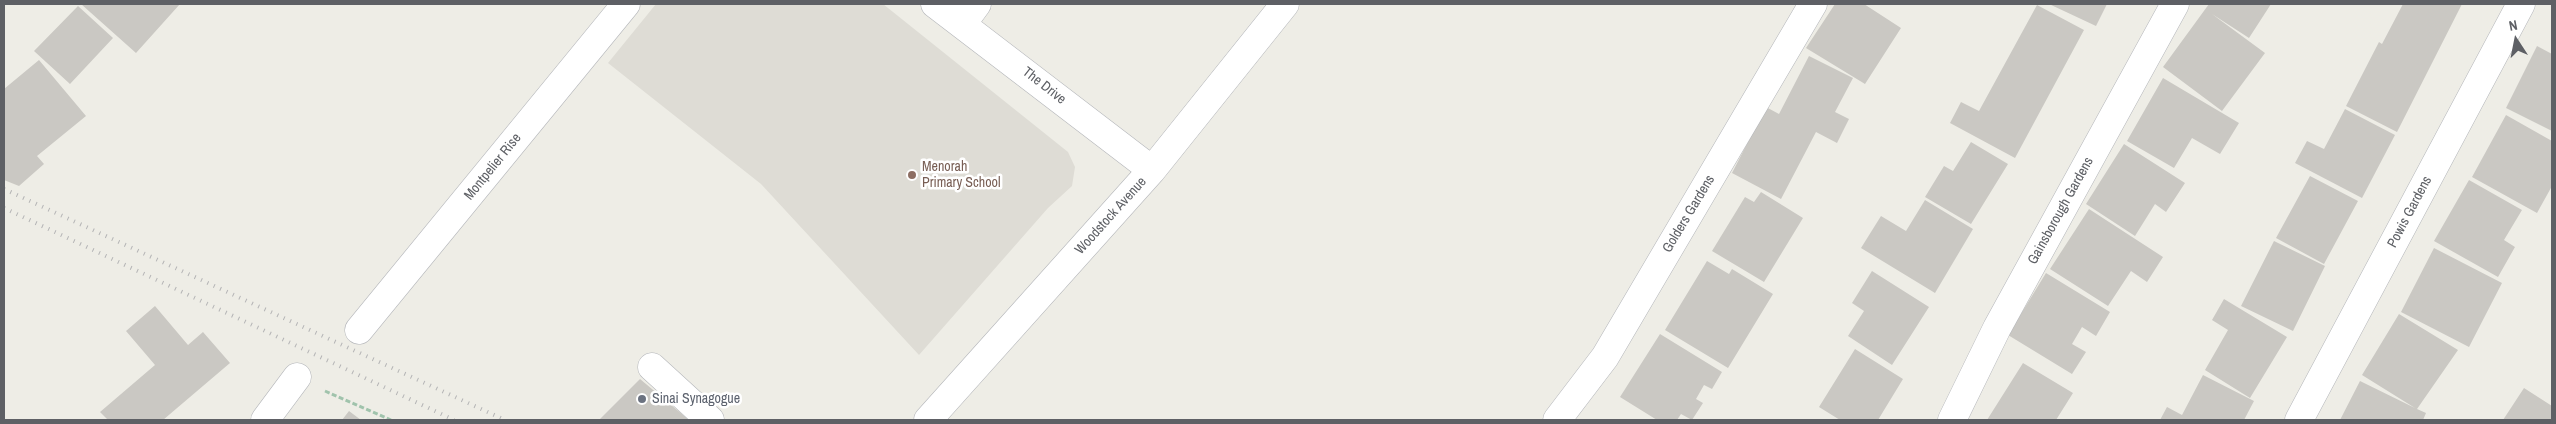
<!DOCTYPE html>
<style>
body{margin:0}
#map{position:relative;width:2556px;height:424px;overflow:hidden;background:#eeede6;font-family:"Archivo Narrow",sans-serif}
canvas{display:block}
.frame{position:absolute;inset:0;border:5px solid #5e6065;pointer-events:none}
.north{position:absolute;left:2491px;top:15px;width:50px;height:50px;-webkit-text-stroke:4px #fff;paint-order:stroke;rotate:349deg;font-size:14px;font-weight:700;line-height:20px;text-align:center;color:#5e6065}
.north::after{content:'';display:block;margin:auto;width:18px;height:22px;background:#5e6065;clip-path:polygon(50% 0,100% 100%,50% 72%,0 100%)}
</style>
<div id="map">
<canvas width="2556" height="424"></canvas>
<div class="frame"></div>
<div class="north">N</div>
</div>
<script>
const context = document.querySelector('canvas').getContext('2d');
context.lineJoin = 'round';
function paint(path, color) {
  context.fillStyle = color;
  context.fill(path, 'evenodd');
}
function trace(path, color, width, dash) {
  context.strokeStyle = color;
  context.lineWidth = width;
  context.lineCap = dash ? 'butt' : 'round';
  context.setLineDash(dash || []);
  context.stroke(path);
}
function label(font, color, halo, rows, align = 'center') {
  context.font = font + ' "Archivo Narrow",sans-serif';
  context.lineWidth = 5;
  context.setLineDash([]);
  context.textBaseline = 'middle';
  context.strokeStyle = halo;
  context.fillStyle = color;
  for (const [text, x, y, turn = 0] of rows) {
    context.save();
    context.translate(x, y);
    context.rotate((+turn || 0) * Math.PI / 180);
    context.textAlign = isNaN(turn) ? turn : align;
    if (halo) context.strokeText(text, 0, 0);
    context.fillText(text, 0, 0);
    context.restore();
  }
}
paint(new Path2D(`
 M656 4H883L1068 152 1075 167 1072 186 1048 208 919 355 761 184 608 63Z`), '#dedcd5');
paint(new Path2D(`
 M81 4H180L136 53Z
 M1835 4H1864L1901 28 1865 84 1806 48Z
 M2049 4H2107L2096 26Z
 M2209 4H2271L2249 38 2212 14 2265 53 2222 111 2163 67Z
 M2403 4H2462L2397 132 2346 106 2379 42 2382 44Z
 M2037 5 2084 30 2015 158 1950 123 1961 102 1979 111Z
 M78 6 113 38 70 84 34 51Z
 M2537 46 2552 54V131L2506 108Z
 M1809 56 1853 78 1835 112 1849 119 1837 143 1816 132 1781 199 1732 173 1766 107 1779 114Z
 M39 60 86 116 37 156 44 164 19 186 4 180V89Z
 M2163 78 2239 123 2220 154 2192 138 2174 168 2127 141Z
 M2345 109 2395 135 2362 198 2295 163 2307 141 2324 149Z
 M2506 115 2552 141V186L2537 213 2472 177Z
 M1971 142 2008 164 1971 224 1925 197 1944 166 1953 171Z
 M2124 144 2185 183 2166 212 2155 204 2135 236 2086 204Z
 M2310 176 2358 201 2324 264 2276 238Z
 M2469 180 2522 210 2504 240 2515 247 2498 277 2434 241Z
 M1761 192 1803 218 1764 282 1712 251 1745 197 1754 202Z
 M1925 200 1973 229 1935 293 1861 248 1881 216 1906 231Z
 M2089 209 2163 257 2147 282 2131 271 2108 306 2050 269Z
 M2274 241 2325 266 2293 331 2241 306Z
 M2434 248 2502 283 2469 347 2401 312Z
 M1707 261 1729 274 1732 269 1773 294 1728 368 1665 330Z
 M1872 271 1929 307 1892 365 1848 336 1864 311 1852 303Z
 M2046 273 2110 312 2096 336 2082 327 2072 344 2086 352 2072 374 2008 335Z
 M2224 299 2287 337 2250 398 2205 370 2228 330 2212 320Z
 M155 306 188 345 203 332 230 363 163 420H108L100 412 155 365 126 331Z
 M2399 314 2458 350 2417 409 2426 413 2423 420H2340L2360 381 2415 408 2362 375Z
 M1660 334 1722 372 1712 389 1704 385 1696 399 1703 403 1692 420 1681 414 1677 420H1657L1620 397Z
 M1855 349 1903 379 1878 420H1840L1819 407Z
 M2023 363 2073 393 2056 420H1987Z
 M2203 375 2254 401 2244 420H2160L2167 407 2182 415Z
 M640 379 689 420H599Z
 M2524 388 2552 406V420H2503Z
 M349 411 361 420H342Z`), '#cac8c3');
const minor = new Path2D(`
 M935 4 1152 170
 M963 23 977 4
 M359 330 626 4
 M652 367 710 420
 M265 420 297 377
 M928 420 1152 170 1285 4
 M1557 420 1605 357 1813 4
 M1952 420 1997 328 2175 4
 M2299 420 2521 4`);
trace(minor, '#b3b5b9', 29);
trace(new Path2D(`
 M325 391 391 420`), '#a0c3ac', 3, [5, 2.5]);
trace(minor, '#fff', 28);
trace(new Path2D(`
 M4 189 505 420
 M4 208 454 420`), '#b4b4b5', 4, [1, 6]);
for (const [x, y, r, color] of [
 [912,175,5,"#8d6e63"],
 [642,399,5,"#6b7280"]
]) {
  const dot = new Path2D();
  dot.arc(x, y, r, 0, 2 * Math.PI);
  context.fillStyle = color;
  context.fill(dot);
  trace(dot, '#fff', 2);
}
label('14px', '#5e6065', '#fff', [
 ["The Drive",1044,86,38],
 ["Montpelier Rise",493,167,-51],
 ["Gainsborough Gardens",2061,211,-61],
 ["Powis Gardens",2410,212,-62],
 ["Golders Gardens",1689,214,-59],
 ["Woodstock Avenue",1111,216,-48]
]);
label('14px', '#785e54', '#fff', [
 ["Menorah",922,167],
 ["Primary School",922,183]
], 'left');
label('14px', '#5b616d', '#fff', [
 ["Sinai Synagogue",652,399]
], 'left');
</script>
